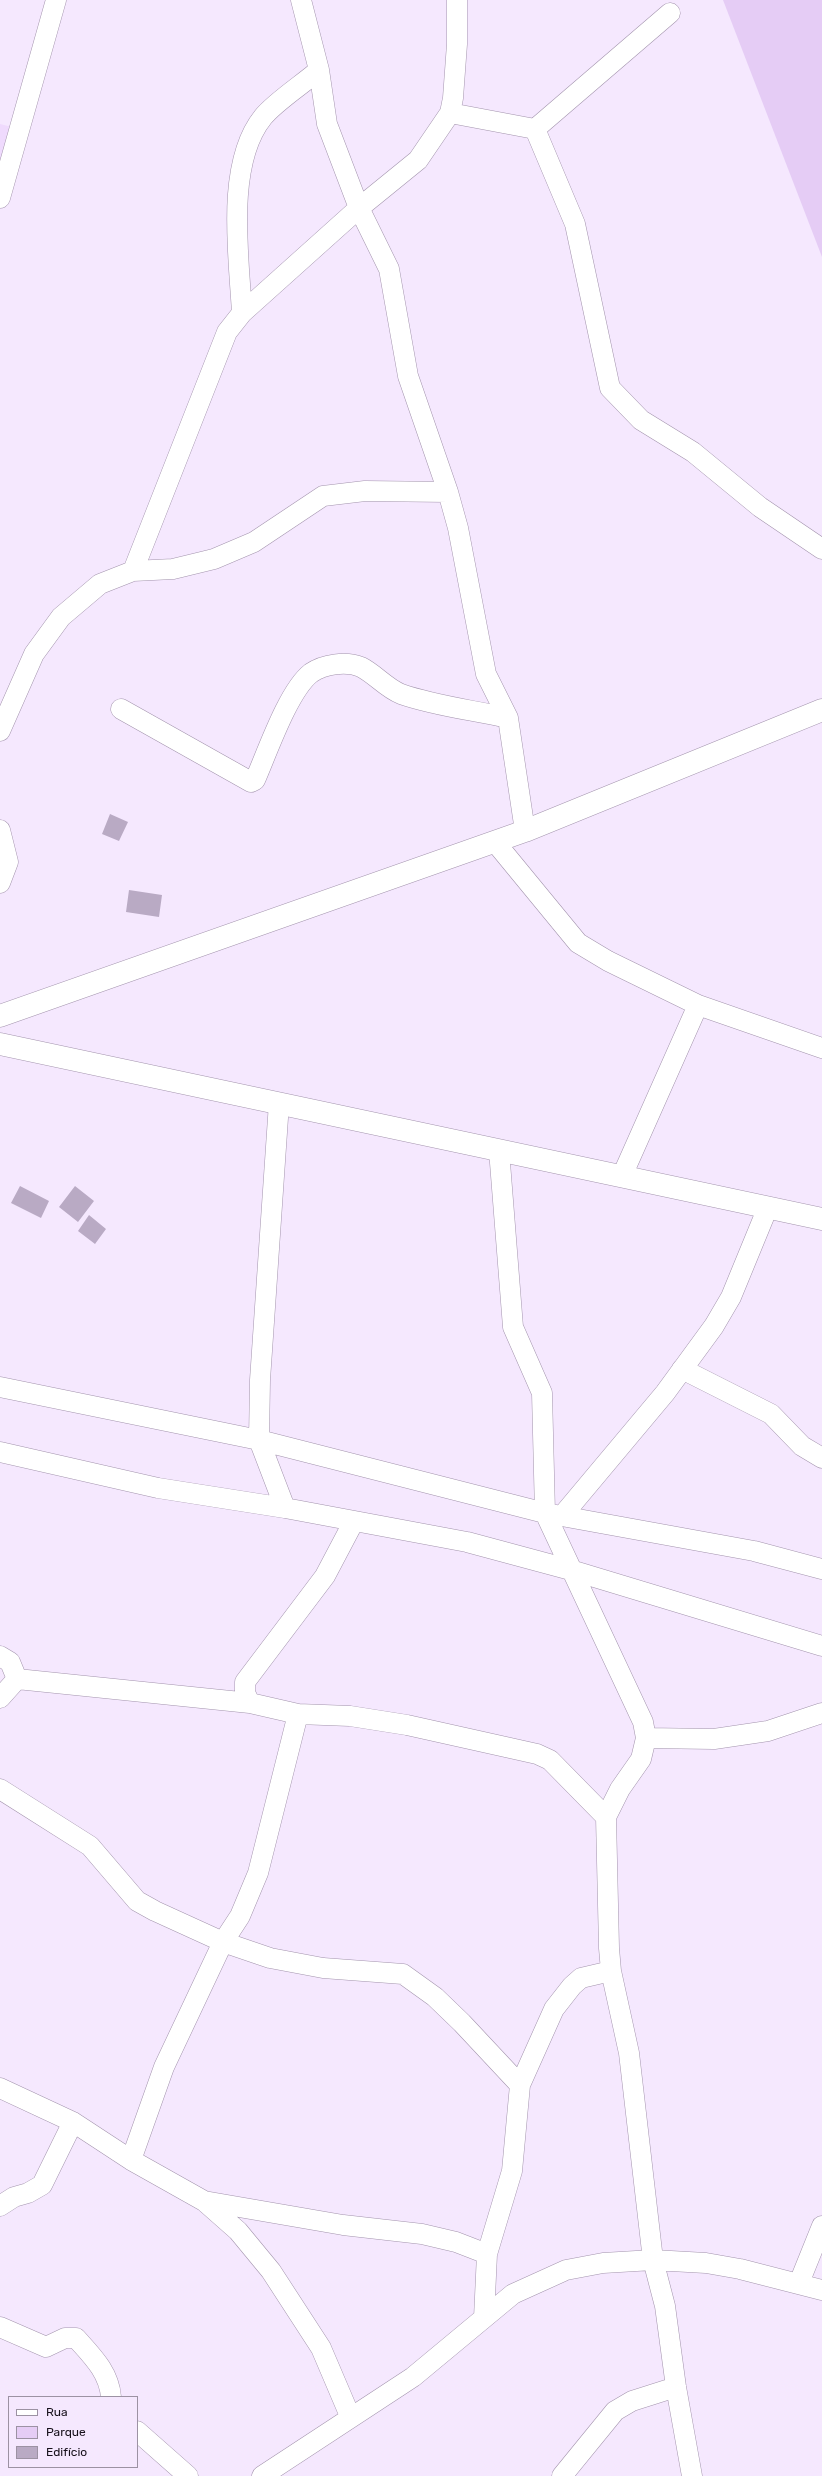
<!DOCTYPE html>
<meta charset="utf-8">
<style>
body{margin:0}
#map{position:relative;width:822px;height:2476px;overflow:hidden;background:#f5e8fe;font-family:Rubik,sans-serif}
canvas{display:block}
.legend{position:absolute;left:8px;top:2396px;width:130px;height:72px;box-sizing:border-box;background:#f5e8fe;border:1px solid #9c92a3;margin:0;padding:5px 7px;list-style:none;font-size:12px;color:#17111b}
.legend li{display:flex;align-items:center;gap:8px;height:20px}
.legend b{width:20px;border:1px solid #9c92a3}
</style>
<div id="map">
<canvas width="822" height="2476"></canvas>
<ul class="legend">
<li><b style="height:5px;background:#fff"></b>Rua</li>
<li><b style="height:11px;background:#e5ccf5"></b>Parque</li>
<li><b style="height:11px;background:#b9aac4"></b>Edifício</li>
</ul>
</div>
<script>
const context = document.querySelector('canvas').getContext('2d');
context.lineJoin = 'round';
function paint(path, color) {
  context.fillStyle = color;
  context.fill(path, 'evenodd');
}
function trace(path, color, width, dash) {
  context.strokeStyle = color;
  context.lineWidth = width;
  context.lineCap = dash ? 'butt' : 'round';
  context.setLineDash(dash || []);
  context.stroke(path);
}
paint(new Path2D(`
 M0 124 20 129 0 198Z`), '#efdafd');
paint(new Path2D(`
 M723 0H822V257Z`), '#e5ccf5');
paint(new Path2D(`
 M110 814 128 822 119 841 102 834Z
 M129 890 162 895 159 917 126 912Z
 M20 1186 49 1201 41 1218 11 1203Z
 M75 1186 94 1201 78 1222 59 1207Z
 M89 1215 106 1229 95 1244 78 1231Z`), '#b9aac4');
const street = new Path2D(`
 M301 0 319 70 327 124 359 208 389 269 408 376 448 492 458 528 486 674 508 718 525 831
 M450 113 535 129 575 224 610 388 641 420 693 452 760 507 822 549
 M535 129 670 13
 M0 198 56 0
 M242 313C239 257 225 164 263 117 275 102 303 84 319 70
 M133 571 227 332 242 313 359 208 418 160 450 113 453 98 457 44V0
 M121 709 251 782 255 780C267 753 288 691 311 673 324 664 346 661 361 667 375 674 386 688 401 694 435 706 473 710 508 718
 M0 731 34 654 61 617 100 584 133 571 173 569 214 559 254 542 323 496 365 491 448 492
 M0 830 8 862 0 883
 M495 842 578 943 608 961 698 1005 822 1048
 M279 1103 260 1380 259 1440 285 1508
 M499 1150 513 1327 542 1393 545 1513 643 1722 646 1738 641 1759 620 1789 606 1817 609 1948 611 1971 629 2053 653 2260 665 2306 676 2387 692 2476
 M622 1176 698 1005
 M682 1369 771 1414 802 1446 822 1458
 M0 1387 259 1440 545 1513 754 1551 822 1569
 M0 1452 158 1488 285 1508 467 1542 571 1570 822 1646
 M562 1516 665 1393 714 1326 731 1297 768 1207
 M354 1521 325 1576 245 1682V1693L250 1703 298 1714 350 1716 407 1725 537 1754 550 1760 606 1817
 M0 1656 10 1662 17 1679 0 1698
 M17 1679 250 1703
 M646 1738 714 1739 768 1731 822 1713
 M0 1789 90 1846 137 1901 155 1911 223 1942 270 1958 323 1968 403 1974 435 1997 462 2023 520 2085
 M0 2088 73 2122 131 2160 204 2201 238 2231 271 2271 321 2348 350 2416
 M131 2160 164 2067 223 1942 240 1916 258 1873 298 1714
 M204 2201 343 2225 422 2234 456 2242 487 2254
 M0 2206 14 2197 28 2193 42 2185 73 2122
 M799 2283 822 2226
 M484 2318 487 2254 512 2171 520 2085 554 2009 572 1986 581 1978 611 1971
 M0 2327 46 2347 65 2338H76C92 2356 109 2372 111 2397
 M137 2431 188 2476
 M262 2476 413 2377 513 2294 566 2270 603 2263 653 2260 706 2263 740 2269 822 2290
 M562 2476 615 2411 632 2401 676 2387`);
const secondary = new Path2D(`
 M0 1016 525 831 822 710
 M0 1044 822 1219`);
trace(street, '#a394ad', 21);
trace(secondary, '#a394ad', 23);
trace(street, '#fff', 20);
trace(secondary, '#fff', 22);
</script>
